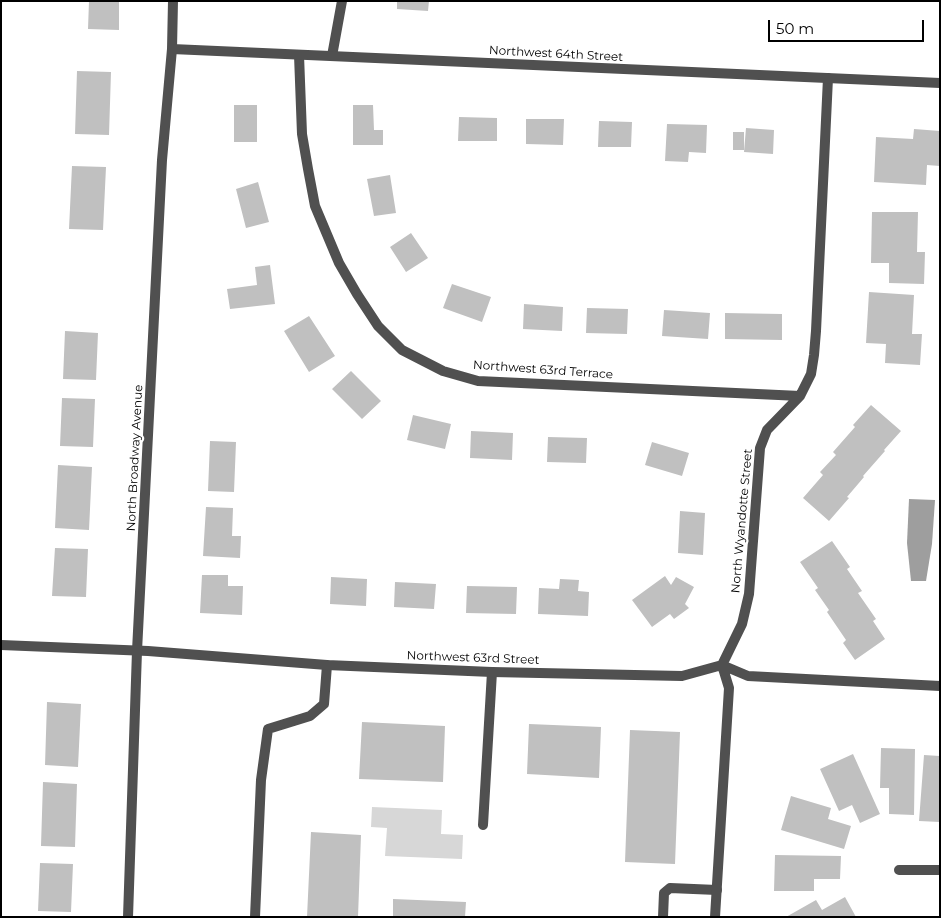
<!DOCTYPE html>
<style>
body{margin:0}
#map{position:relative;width:941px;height:918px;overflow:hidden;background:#fff;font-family:Montserrat,sans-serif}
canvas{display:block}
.frame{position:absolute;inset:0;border:2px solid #000;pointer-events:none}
.scale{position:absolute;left:768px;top:20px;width:156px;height:22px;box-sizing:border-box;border:2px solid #000;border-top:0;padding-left:6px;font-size:15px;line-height:18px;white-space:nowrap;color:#000;-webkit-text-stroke:4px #fff;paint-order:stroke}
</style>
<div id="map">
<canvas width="941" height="918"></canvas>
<div class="frame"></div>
<div class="scale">50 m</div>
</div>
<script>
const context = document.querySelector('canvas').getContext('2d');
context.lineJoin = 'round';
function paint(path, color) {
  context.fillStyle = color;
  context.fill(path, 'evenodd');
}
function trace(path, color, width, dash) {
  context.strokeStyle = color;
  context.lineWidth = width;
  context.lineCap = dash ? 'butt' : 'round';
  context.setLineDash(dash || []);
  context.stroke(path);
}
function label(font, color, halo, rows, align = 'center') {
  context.font = font + ' Montserrat,sans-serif';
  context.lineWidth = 4.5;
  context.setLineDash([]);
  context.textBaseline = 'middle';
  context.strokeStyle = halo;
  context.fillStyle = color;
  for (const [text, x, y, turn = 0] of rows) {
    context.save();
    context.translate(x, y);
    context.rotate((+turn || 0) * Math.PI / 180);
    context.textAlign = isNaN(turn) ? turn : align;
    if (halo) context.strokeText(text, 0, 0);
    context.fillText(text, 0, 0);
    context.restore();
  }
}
paint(new Path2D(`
 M372 807 442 810 441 834 463 835 462 859 385 856 387 828 371 827Z`), '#d7d7d7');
paint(new Path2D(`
 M909 499 935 500 932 544 926 581H911L907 543Z`), '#9e9e9e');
paint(new Path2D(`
 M89 1H119V30L88 29Z
 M397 1H429L428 11 397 9Z
 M77 71 111 72 109 135 75 134Z
 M234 105H257V142H234Z
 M353 105H373L374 130H383V145H353Z
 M459 117 497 118V141H458Z
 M526 119H564L563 145 526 144Z
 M599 121 632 122 631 147H598Z
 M667 124 707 125 706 153 689 152 688 162 665 161Z
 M746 128 774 130 773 154 744 152Z
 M914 129 940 131V166L927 165 926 185 874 182 876 137 913 139Z
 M733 132H744V150H733Z
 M72 166 106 167 103 230 69 229Z
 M390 175 396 213 374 216 367 179Z
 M258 182 269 222 246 228 236 189Z
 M872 212H918L917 252H925L924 284 889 283V263H871Z
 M411 233 428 258 406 272 390 247Z
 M270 265 275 304 230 309 227 289 257 285 255 267Z
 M452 284 491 297 482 322 443 308Z
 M869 292 914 295 912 334H922L920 365 885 363 886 344 866 343Z
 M524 304 563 307 562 331 523 329Z
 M587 308 628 309 627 334 586 333Z
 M664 310 710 313 708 339 662 336Z
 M725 313 782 314V340L725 339Z
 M309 316 335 356 309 372 284 331Z
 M65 331 98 333 96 380 63 379Z
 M351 371 381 401 362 419 332 389Z
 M62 398 95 399 93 447 60 446Z
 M871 405 901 431 884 450 885 451 863 476 864 477 847 497 849 498 829 521 803 498 823 475 820 472 836 455 833 452 855 427 853 425Z
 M413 415 451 424 445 449 407 440Z
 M471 431 513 433 512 460 470 458Z
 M548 437 587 438 586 463 547 462Z
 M210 441 236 442 234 492 208 491Z
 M652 442 689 453 682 476 645 465Z
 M58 465 92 467 89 530 55 528Z
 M206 507 233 508 232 536H241L240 558 203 556Z
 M680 511 705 513 703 555 678 553Z
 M832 541 850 567 847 569 862 591 858 593 876 619 873 621 885 639 855 660 843 643 846 640 827 612 829 610 815 590 818 588 800 562Z
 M55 548 88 549 86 597 52 596Z
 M202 575H228V586H243L242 615 200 613Z
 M665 576 671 585 676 577 694 587 685 604 689 608 674 619 670 614 652 627 632 600Z
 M331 577 367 579 366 606 330 604Z
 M560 579 579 580 578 591 589 592 588 616 538 614 539 588 559 589Z
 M395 582 436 584 434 609 394 607Z
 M467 586 517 587 516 614 466 613Z
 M47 702 81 704 78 767 45 765Z
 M362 722 445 726 443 782 359 779Z
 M529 724 601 727 599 778 527 774Z
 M630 730 680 732 675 864 625 862Z
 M881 748 915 749 914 815 889 814V788H880Z
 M853 754 880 814 860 823 852 805 839 811 820 769Z
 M924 755 940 756V822L919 821Z
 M43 782 77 784 75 847 41 846Z
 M791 796 831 808 828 819 851 826 844 849 781 830Z
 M311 832 361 835 358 917H307Z
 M775 855 841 856 840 879H814V891H774Z
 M40 863 73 864 71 912 38 911Z
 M845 897 856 917H786L816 900 822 910Z
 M393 899 466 902 465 917H393Z`), '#c0c0c0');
trace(new Path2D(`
 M483 825 492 672
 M255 917 261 780 268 729 310 716 324 704 327 665
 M663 917 664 893 670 888 717 890`), '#505050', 10);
trace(new Path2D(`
 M299 55 302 134 308 169 315 206 339 263 357 294 378 326 402 350 443 371 478 381 800 396
 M332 56 342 1
 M1 645 148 651 327 665 492 672 682 676 722 665 748 676 940 686
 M899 870H940
 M715 917 729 688 722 665 742 624 749 594 760 448 767 430 800 396 811 374 814 355 816 331 828 78`), '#505050', 10);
trace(new Path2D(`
 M172 49 940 83
 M128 917 137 651 162 160 172 49 173 1`), '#505050', 10);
label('12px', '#000', '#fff', [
 ["Northwest 64th Street",556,54,3],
 ["Northwest 63rd Terrace",543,370,4],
 ["North Broadway Avenue",135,458,-87],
 ["North Wyandotte Street",742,521,-85],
 ["Northwest 63rd Street",473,658,2]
]);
</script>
